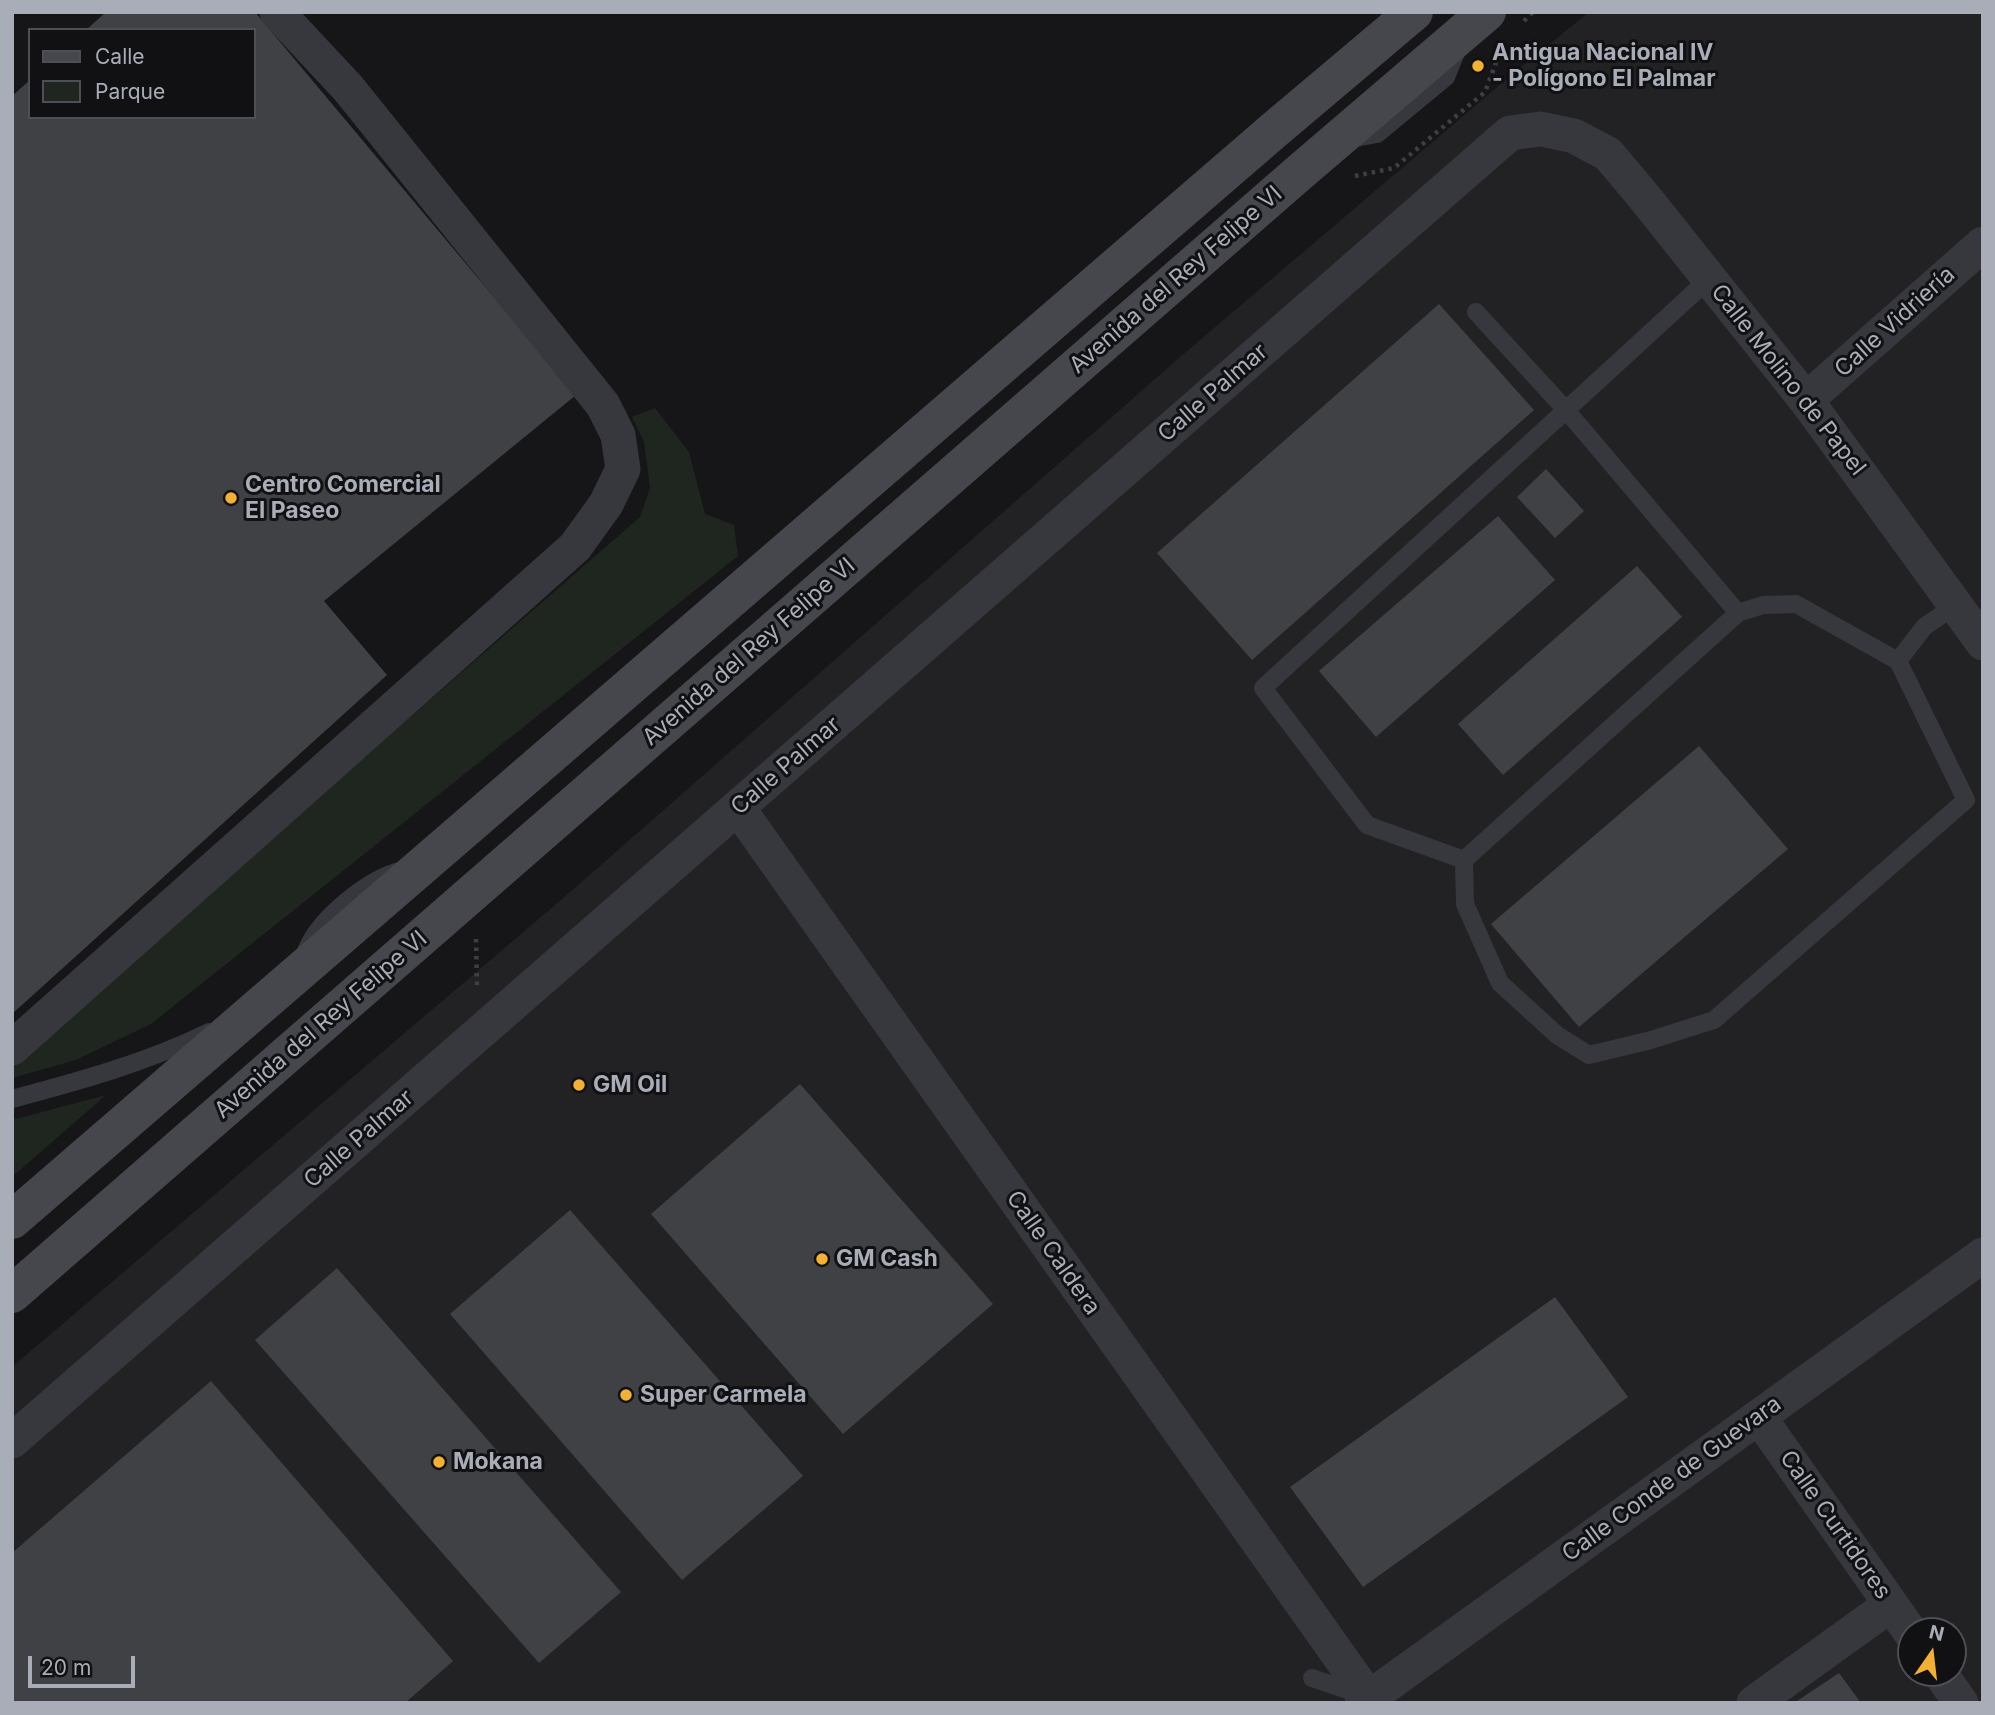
<!DOCTYPE html>
<meta charset="utf-8">
<style>
body{margin:0}
#map{position:relative;width:1995px;height:1715px;overflow:hidden;background:#161618;font-family:Inter,sans-serif}
canvas{display:block}
.frame{position:absolute;inset:0;border:14px solid #a8adb8;pointer-events:none}
.legend{position:absolute;left:28px;top:28px;width:228px;height:91px;box-sizing:border-box;background:#111113;border:2px solid #4d4f55;margin:0;padding:9px 12px;list-style:none;font-size:21px;color:#a8adb8}
.legend li{display:flex;align-items:center;gap:14px;height:35px}
.legend b{width:35px;border:2px solid #4d4f55}
.north{position:absolute;left:1897px;top:1617px;width:70px;height:70px;box-sizing:border-box;background:#111113;border:2px solid #4d4f55;border-radius:50%;rotate:14deg;font-size:19px;font-weight:700;line-height:28px;text-align:center;color:#a8adb8}
.north::after{content:'';display:block;margin:auto;width:24px;height:32px;background:#f2b134;clip-path:polygon(50% 0,100% 100%,50% 72%,0 100%)}
.scale{position:absolute;left:28px;top:1656px;width:107px;height:32px;box-sizing:border-box;border:4px solid #a8adb8;border-top:0;padding-left:9px;font-size:21px;line-height:24px;white-space:nowrap;color:#a8adb8;-webkit-text-stroke:5px #111113;paint-order:stroke}
</style>
<div id="map">
<canvas width="1995" height="1715"></canvas>
<div class="frame"></div>
<ul class="legend">
<li><b style="height:9px;background:#45474d"></b>Calle</li>
<li><b style="height:19px;background:#1e261f"></b>Parque</li>
</ul>
<div class="north">N</div>
<div class="scale">20 m</div>
</div>
<script>
const context = document.querySelector('canvas').getContext('2d');
context.lineJoin = 'round';
function paint(path, color) {
  context.fillStyle = color;
  context.fill(path, 'evenodd');
}
function trace(path, color, width, dash) {
  context.strokeStyle = color;
  context.lineWidth = width;
  context.lineCap = dash ? 'butt' : 'round';
  context.setLineDash(dash || []);
  context.stroke(path);
}
function label(font, color, halo, rows, align = 'center') {
  context.font = font + ' Inter,sans-serif';
  context.lineWidth = 6;
  context.setLineDash([]);
  context.textBaseline = 'middle';
  context.strokeStyle = halo;
  context.fillStyle = color;
  for (const [text, x, y, turn = 0] of rows) {
    context.save();
    context.translate(x, y);
    context.rotate((+turn || 0) * Math.PI / 180);
    context.textAlign = isNaN(turn) ? turn : align;
    if (halo) context.strokeText(text, 0, 0);
    context.fillText(text, 0, 0);
    context.restore();
  }
}
paint(new Path2D(`
 M1589 12H1983V1703H12V1367L561 900 1180 357 1509 77ZM1911 1631H1953V1673H1911Z`), '#222225');
paint(new Path2D(`
 M655 408 689 452 705 514 734 525 738 556 151 1024 76 1060 12 1078V1064L640 517 650 488 644 442 632 417Z
 M106 1095 12 1177V1120Z`), '#1e261f');
paint(new Path2D(`
 M106 12H255L576 395 324 601 387 675 12 1014V96L30 80V117H254V30H86Z
 M1439 304 1534 410 1252 660 1157 553Z
 M1546 469 1584 511 1555 538 1517 497Z
 M1498 516 1555 580 1376 737 1319 671Z
 M1637 566 1682 617 1503 775 1458 724Z
 M1699 746 1788 849 1579 1027 1491 924Z
 M800 1084 993 1304 843 1434 651 1214Z
 M570 1210 803 1476 682 1580 450 1314Z
 M337 1268 621 1592 539 1663 255 1340Z
 M1555 1297 1628 1397 1363 1587 1290 1487Z
 M211 1381 453 1661 405 1703H12V1553Z
 M1839 1673 1861 1703H1794Z`), '#404145');
trace(new Path2D(`
 M1524 21 1533 12
 M1355 176 1394 168 1485 92 1500 52
 M476 939 477 989`), '#3d3f44', 4.5, [3.5, 5]);
trace(new Path2D(`
 M1350 139 1377 134 1446 77 1457 50
 M1476 312 1566 410 1738 613
 M1898 661 1796 604 1763 605 1738 613 1464 860 1465 904 1500 983 1557 1035 1589 1055 1651 1040 1714 1020 1966 800 1898 661 1924 627 1956 605
 M1464 860 1367 825 1263 688 1710 278
 M306 951C319 918 369 878 403 870
 M12 1099C79 1081 146 1063 209 1032
 M1312 1678 1362 1695`), '#37383d', 18);
trace(new Path2D(`
 M1806 400 1983 244
 M738 808 1369 1698
 M12 1048 575 547 606 504 623 469 618 435 603 405 348 88 277 12
 M1759 1417 1911 1633
 M12 1441 1510 133 1541 129 1574 136 1608 154 1645 198 1806 400 1983 643
 M1940 1673 1961 1703
 M1362 1703 1983 1255
 M1754 1703 1890 1605`), '#37383d', 35);
trace(new Path2D(`
 M12 1220 1273 131 1414 12
 M12 1294 1300 172 1487 12`), '#45474d', 38);
for (const [x, y, r, color] of [
 [1478,66,7,"#f2b134"],
 [231,498,7,"#f2b134"],
 [579,1085,7,"#f2b134"],
 [822,1259,7,"#f2b134"],
 [626,1395,7,"#f2b134"],
 [439,1462,7,"#f2b134"]
]) {
  const dot = new Path2D();
  dot.arc(x, y, r, 0, 2 * Math.PI);
  context.fillStyle = color;
  context.fill(dot);
  trace(dot, '#111113', 2.5);
}
label('bold 23px', '#a8adb8', '#111113', [
 ["Antigua Nacional IV",1492,53],
 ["- Polígono El Palmar",1492,79],
 ["Centro Comercial",245,485],
 ["El Paseo",245,511],
 ["GM Oil",593,1085],
 ["GM Cash",836,1259],
 ["Super Carmela",640,1395],
 ["Mokana",453,1462]
], 'left');
label('23px', '#a8adb8', '#111113', [
 ["Avenida del Rey Felipe VI",1176,280,-41],
 ["Calle Vidriería",1895,322,-42],
 ["Calle Molino de Papel",1788,380,52],
 ["Calle Palmar",1213,393,-41],
 ["Avenida del Rey Felipe VI",749,652,-41],
 ["Calle Palmar",786,766,-41],
 ["Avenida del Rey Felipe VI",321,1025,-41],
 ["Calle Palmar",359,1139,-41],
 ["Calle Caldera",1053,1253,55],
 ["Calle Conde de Guevara",1672,1479,-36],
 ["Calle Curtidores",1835,1525,55]
]);
</script>
